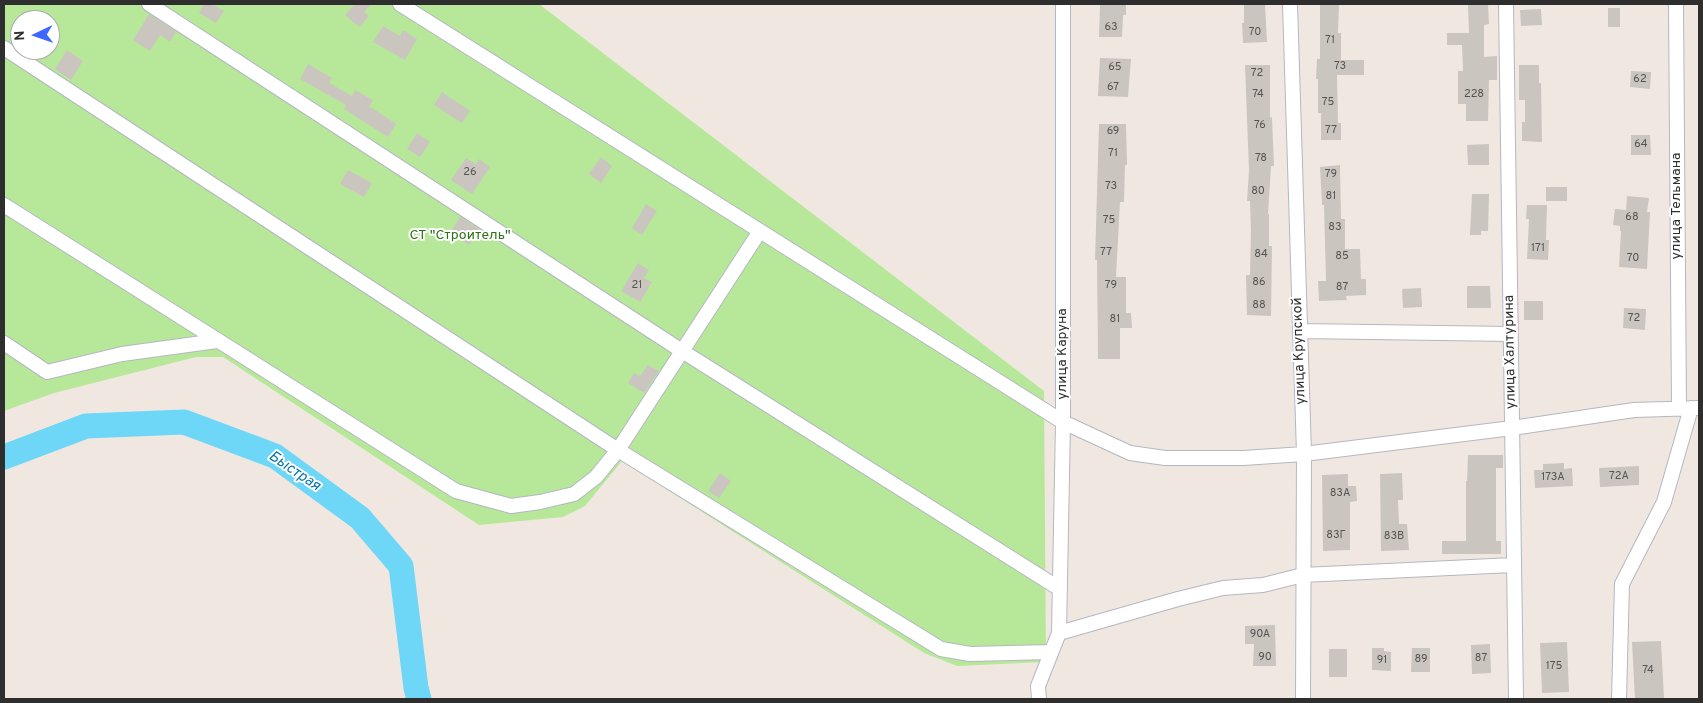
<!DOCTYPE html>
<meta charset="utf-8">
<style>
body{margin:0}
#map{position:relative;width:1703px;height:703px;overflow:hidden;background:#f0e8e0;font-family:Overpass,sans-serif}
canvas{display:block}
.frame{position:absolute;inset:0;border:5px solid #2e2e2e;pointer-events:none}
.north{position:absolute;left:10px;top:10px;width:50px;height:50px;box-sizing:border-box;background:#fff;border:1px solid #ababab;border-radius:50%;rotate:267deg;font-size:14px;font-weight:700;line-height:20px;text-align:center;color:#2e2e2e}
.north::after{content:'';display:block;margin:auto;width:18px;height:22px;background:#3e67ff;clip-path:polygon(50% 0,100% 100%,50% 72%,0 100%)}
</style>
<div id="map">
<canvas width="1703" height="703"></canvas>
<div class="frame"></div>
<div class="north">N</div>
</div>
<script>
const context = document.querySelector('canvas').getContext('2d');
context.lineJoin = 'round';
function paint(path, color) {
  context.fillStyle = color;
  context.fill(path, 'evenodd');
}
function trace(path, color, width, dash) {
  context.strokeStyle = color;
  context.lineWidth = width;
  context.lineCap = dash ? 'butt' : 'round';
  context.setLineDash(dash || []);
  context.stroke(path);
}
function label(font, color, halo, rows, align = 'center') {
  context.font = font + ' Overpass,sans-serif';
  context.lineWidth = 4;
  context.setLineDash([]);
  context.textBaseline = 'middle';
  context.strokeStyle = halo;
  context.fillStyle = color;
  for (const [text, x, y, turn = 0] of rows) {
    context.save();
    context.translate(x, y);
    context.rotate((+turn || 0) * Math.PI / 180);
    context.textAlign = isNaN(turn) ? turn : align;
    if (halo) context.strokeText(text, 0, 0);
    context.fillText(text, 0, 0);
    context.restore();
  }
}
paint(new Path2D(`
 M4 4H539L1044 391 1046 662 957 666 924 653 622 461 585 506 563 517 479 525 223 357H196L54 393 4 411ZM20 20H50V50H20Z`), '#b7e89a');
trace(new Path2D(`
 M4 457 86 426 184 422 275 456 360 518 401 566 416 688 419 699`), '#6ed6f6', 25);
paint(new Path2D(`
 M204 4H212L224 11 216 23 199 13Z
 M355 4H371L364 12 369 16 359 27 345 15Z
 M1100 4H1126V15H1123L1122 37H1099Z
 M1244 4H1265L1267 42 1243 43 1242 23H1244Z
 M1320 4H1339L1338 33H1341V60H1364V75H1337L1338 123H1341V140H1321V113H1318V79H1316L1317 59H1320Z
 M1468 4H1488L1489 24 1484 25V57L1497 56V80H1489L1488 121H1466V104H1458V71H1463L1462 45H1447V33H1469Z
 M1608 8H1620V27H1608Z
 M1541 9 1542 25 1521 26 1520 10Z
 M149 14 176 32 170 42 160 35 150 51 133 40Z
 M383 26 400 36 403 30 417 39 405 60 373 42Z
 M67 50 83 61 71 80 55 69Z
 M1100 58 1131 59 1128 97 1098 96Z
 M308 64 332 78 329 83 352 96 355 90 373 100 369 106 396 124 388 137 344 109 346 105 300 79Z
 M1245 65H1270V118L1272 117 1274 166H1271L1268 214H1269V246H1272L1271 316 1247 315 1246 275H1250L1251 231 1250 201H1247L1249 171Z
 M1519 65H1539V83H1541L1542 142 1522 141V122H1525V100H1519Z
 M1631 71 1651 72 1650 89 1630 87Z
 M442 92 470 111 462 123 434 105Z
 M1099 124H1126L1127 165H1125L1124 202H1120L1116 277H1126V313H1131L1132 328H1120V359H1098L1097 260H1095Z
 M417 133 430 142 420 157 407 149Z
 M1631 135H1650L1651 155H1631Z
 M1489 144V165H1468L1467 145Z
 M601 157 612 166 601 183 589 174Z
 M466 158 476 164 479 159 490 167 472 194 451 180Z
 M1340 165 1341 219H1345V249H1360L1361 279H1366V295L1346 296 1347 300 1319 301 1318 281H1326L1324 205H1322L1320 167Z
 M348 170 372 183 364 197 340 184Z
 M1546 187H1567V201H1546Z
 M1472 194H1489L1488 231H1481V235H1470Z
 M1627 196 1649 198 1647 212H1650L1647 269 1619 267 1621 231H1620V226L1613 225 1615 209 1626 210Z
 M646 204 657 211 642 235 632 228Z
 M1527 205H1547L1546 240H1549L1548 260 1527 259 1529 219H1526Z
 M460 217 479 229 469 245 450 233Z
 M638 263 649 270 644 278 652 282 640 302 621 291Z
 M1467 286H1490L1491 308H1467Z
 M1421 288 1422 307 1403 308 1402 289Z
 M1524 301H1543V320H1524Z
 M1624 308 1646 309 1645 330 1623 328Z
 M648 365 659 371 644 393 628 383 634 373 640 376Z
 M1468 455H1503V468H1496V541H1501V554H1442V541H1466V481H1467Z
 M1564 463V469L1572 468 1573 486 1535 488 1534 470H1543V464Z
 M1639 466V485L1600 487 1599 468Z
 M720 473 731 481 719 498 708 491Z
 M1402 473 1403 500H1398L1399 524H1407L1409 550 1381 551 1380 474Z
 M1348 474V486H1356L1357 501 1350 502V550L1323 551 1322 475Z
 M1275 625 1276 666H1253L1254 644H1245V626Z
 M1661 641 1664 699H1635L1632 642Z
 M1567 642 1569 692 1542 693 1540 643Z
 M1490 644 1491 673 1472 674 1471 645Z
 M1372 648H1384V651L1391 652V671L1372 670Z
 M1412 648H1430V672H1411Z
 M1329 649H1347V677H1329Z`), '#cbc5bf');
const minor = new Path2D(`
 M149 4 682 351 1060 589
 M400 4 1063 422 1130 453 1165 458H1243L1304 454 1512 428 1634 410 1699 408
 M1290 4 1304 454 1303 699
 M1506 4 1516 699
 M1676 4 1679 408
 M4 48 618 450 941 649 970 654 1051 652
 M4 205 456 491 511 506 540 502 574 494 596 477 618 450 760 231
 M1300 331 1511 334
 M4 343 47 372 122 354 217 341
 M1059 633 1178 599 1223 588 1263 585 1303 575 1513 565
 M1039 699 1038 686 1059 633 1063 422V4
 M1619 699 1622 584 1664 502 1691 408`);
trace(minor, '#b4b7c2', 16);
trace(minor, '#fff', 14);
label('11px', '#555452', null, [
 ["63",1111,28],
 ["70",1255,33],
 ["71",1330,41],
 ["73",1340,67],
 ["65",1115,68],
 ["72",1257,74],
 ["62",1640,80],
 ["67",1113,88],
 ["74",1258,95],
 ["228",1474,95],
 ["75",1328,103],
 ["76",1260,126],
 ["77",1331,131],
 ["69",1113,132],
 ["64",1641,145],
 ["71",1113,154],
 ["78",1261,159],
 ["26",470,173],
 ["79",1331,175],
 ["73",1111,187],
 ["80",1258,192],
 ["81",1331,197],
 ["68",1632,218],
 ["75",1109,221],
 ["83",1335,228],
 ["171",1538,249],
 ["77",1106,253],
 ["84",1261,255],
 ["85",1342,257],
 ["70",1633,259],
 ["86",1259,283],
 ["21",637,286],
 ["79",1111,286],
 ["87",1342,288],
 ["88",1259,306],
 ["72",1634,319],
 ["81",1115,320],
 ["72А",1619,477],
 ["173А",1553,478],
 ["83А",1340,494],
 ["83Г",1336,536],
 ["83В",1394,537],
 ["90А",1260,635],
 ["90",1265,658],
 ["87",1481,659],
 ["89",1421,660],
 ["91",1382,661],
 ["175",1554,667],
 ["74",1648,671]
]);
label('14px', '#2e2e2e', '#fff', [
 ["улица Тельмана",1677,206,-90],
 ["улица Крупской",1300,351,-92],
 ["улица Халтурина",1511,352,-91],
 ["улица Каруна",1063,354,-90]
]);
label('14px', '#2c7217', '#fff', [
 ["СТ \"Строитель\"",460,236]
]);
label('italic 15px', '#0576aa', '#fff', [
 ["Быстрая",294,472,34]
]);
</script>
